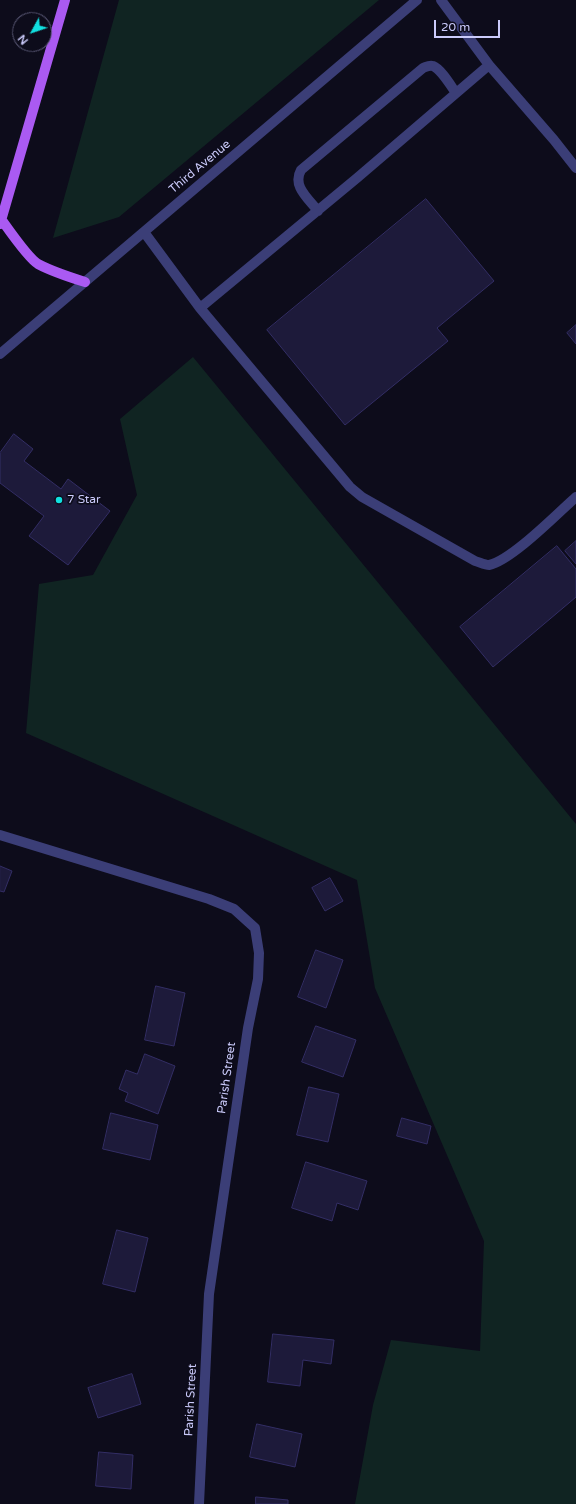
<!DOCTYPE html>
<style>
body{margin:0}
#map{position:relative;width:576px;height:1504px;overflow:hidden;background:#0d0c1b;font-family:"Varela Round",sans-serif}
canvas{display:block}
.north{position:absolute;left:12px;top:12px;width:40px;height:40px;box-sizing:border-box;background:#0d0c1b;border:1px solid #595875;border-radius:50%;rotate:230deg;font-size:11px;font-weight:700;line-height:16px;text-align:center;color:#cbcbfb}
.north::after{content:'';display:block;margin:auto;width:14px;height:18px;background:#11e0e0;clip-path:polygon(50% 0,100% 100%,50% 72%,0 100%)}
.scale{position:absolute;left:434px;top:20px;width:66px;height:18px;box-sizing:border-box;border:2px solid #cbcbfb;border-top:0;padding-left:5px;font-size:12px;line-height:14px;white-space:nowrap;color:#cbcbfb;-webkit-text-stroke:3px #0d0c1b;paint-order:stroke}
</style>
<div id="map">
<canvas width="576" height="1504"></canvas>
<div class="north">N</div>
<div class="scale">20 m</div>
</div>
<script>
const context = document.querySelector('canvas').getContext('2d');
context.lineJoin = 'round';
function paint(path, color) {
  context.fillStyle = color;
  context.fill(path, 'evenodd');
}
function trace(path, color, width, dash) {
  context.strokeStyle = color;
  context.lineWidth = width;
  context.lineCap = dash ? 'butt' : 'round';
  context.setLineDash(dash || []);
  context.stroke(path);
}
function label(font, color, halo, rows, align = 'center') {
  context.font = font + ' "Varela Round",sans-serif';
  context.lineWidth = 3.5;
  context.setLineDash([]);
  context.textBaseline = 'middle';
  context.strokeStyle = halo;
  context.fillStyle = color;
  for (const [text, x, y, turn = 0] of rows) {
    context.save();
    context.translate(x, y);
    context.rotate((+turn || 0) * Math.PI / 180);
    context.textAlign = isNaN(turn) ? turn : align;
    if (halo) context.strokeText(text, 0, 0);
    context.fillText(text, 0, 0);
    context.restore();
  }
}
paint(new Path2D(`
 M119 0H379L119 217 53 238Z
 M193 357 576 824V1504H355L373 1405 391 1340 480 1351 484 1241 375 988 357 880 26 733 39 584 93 575 137 495 120 419Z`), '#102422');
const building = new Path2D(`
 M426 199 494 281 437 328 448 341 345 425 267 330Z
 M576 325V344L567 333Z
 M14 434 33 449 24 461 61 489 68 479 110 511 68 565 29 536 44 516 0 483V453Z
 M576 541V564L565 551Z
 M557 546 576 569V597L493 667 460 627Z
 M0 866 12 871 4 892 0 891Z
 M330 878 343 901 325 911 312 888Z
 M316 950 343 960 326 1008 298 997Z
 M156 986 185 993 174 1046 145 1040Z
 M316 1026 356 1040 343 1077 302 1062Z
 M145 1054 175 1066 158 1114 125 1101 128 1093 119 1089 126 1070 137 1074Z
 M309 1087 339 1094 328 1142 297 1135Z
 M111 1113 158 1125 150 1160 103 1149Z
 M402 1118 431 1126 427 1144 397 1136Z
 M306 1162 367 1181 358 1210 337 1203 332 1221 292 1208Z
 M117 1230 148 1238 135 1292 103 1284Z
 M273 1334 334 1340 331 1364 303 1360 300 1386 268 1382Z
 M132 1374 141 1404 98 1418 88 1388Z
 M257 1424 302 1434 295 1467 250 1457Z
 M99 1452 133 1455 131 1489 96 1486Z
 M256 1497 288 1500V1504H256Z`);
paint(building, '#1d1a3a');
trace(building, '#332e65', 1);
trace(new Path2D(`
 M441 0 489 65 554 140 576 168
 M318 211C308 198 292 186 301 170L423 68C426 67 429 65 433 66 441 69 451 86 456 93
 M144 232 200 308 350 487 362 497 475 561C479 562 485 565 489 565 511 561 558 513 576 497
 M200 308 357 178 489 65
 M0 354 417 0
 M0 835 209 899 234 909 255 928 259 953 258 979 248 1028 209 1294 199 1504`), '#3b3e77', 10);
trace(new Path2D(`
 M1 219C9 230 28 258 38 264 53 272 69 277 85 282
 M0 224 65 0`), '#aa5af2', 10);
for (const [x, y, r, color] of [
 [59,500,4,"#11e0e0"]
]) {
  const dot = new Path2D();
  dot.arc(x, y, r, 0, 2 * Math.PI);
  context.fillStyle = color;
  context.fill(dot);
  trace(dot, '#0d0c1b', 1.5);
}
label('12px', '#cbcbfb', '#0d0c1b', [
 ["Third Avenue",200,167,-40],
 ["Parish Street",227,1078,-82],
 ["Parish Street",191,1400,-87]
]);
label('12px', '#cbcbfb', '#0d0c1b', [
 ["7 Star",67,500]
], 'left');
</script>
